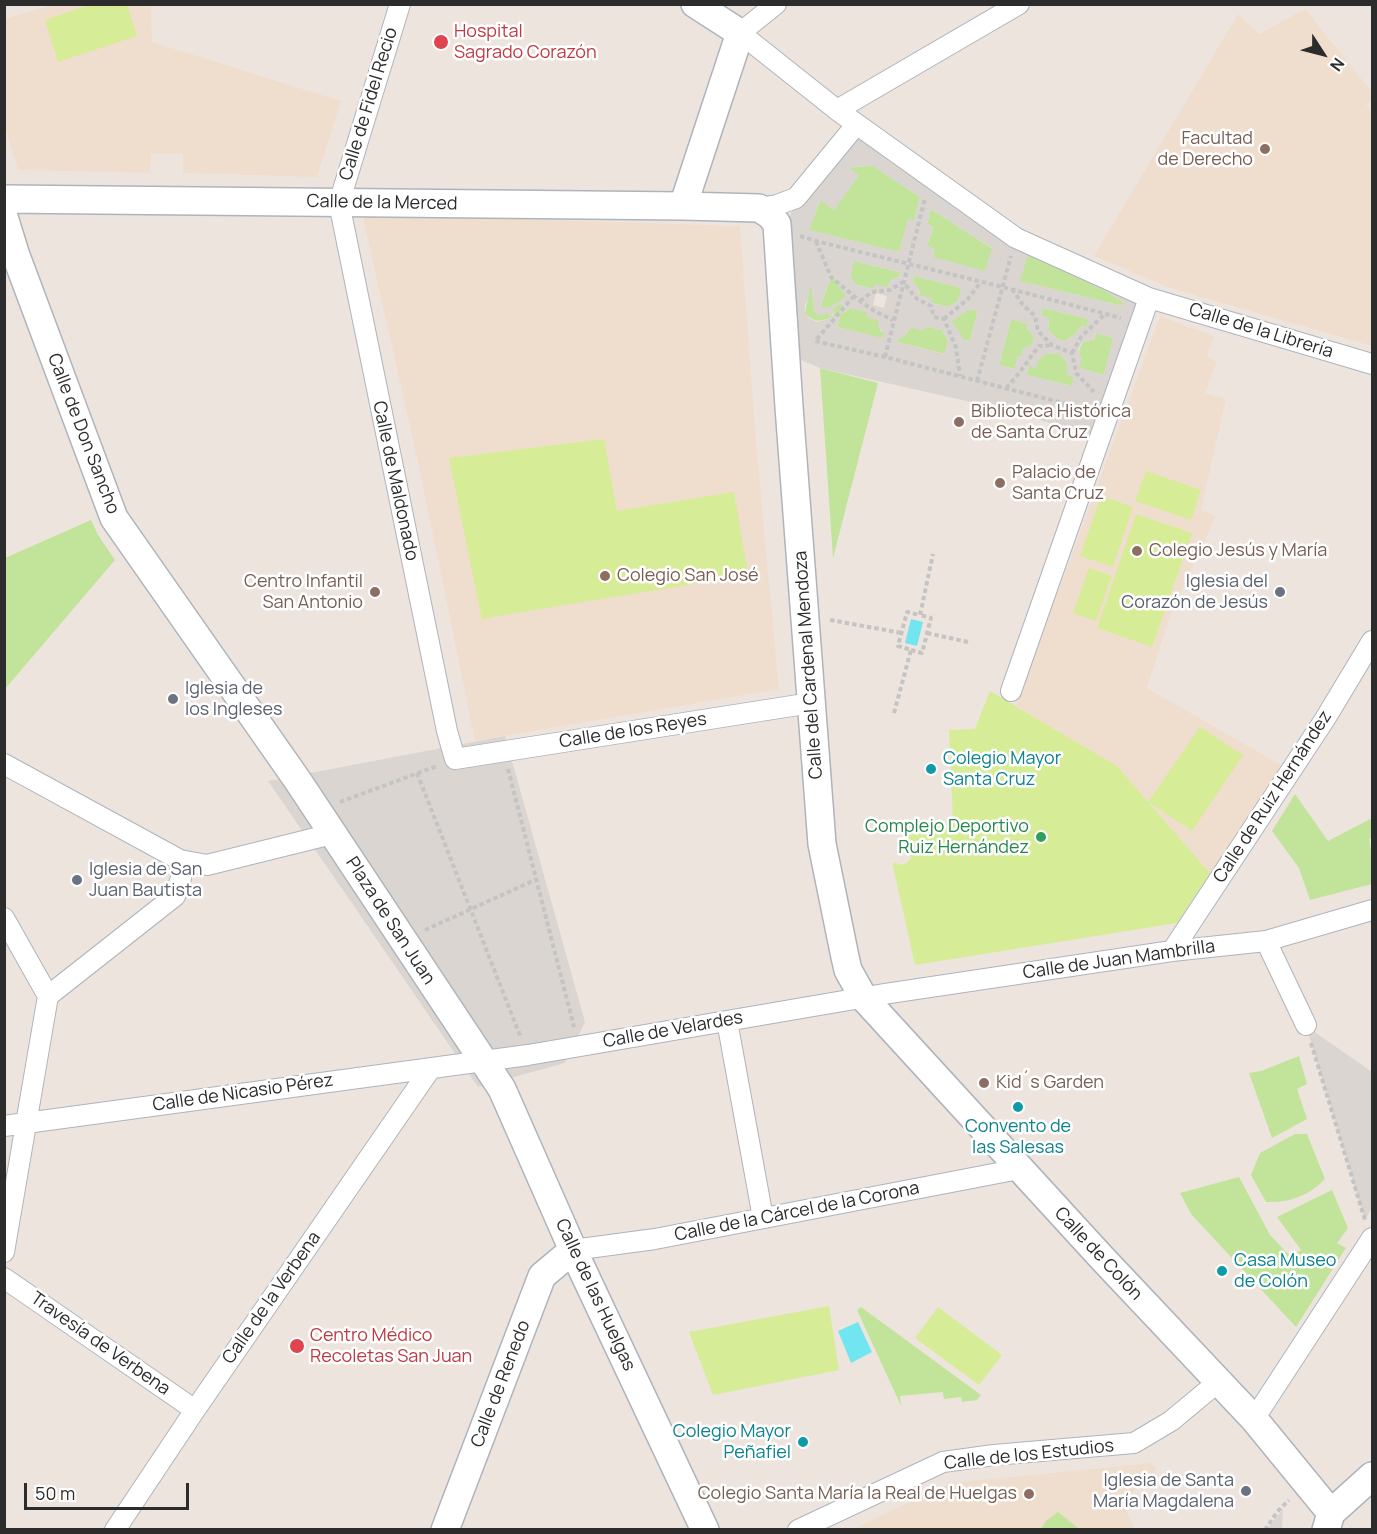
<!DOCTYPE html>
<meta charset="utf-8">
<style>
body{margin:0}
#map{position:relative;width:1377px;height:1534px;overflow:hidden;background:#eee4de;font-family:Manrope,sans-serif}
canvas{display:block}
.frame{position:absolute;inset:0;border:6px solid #2c2c2c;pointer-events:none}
.north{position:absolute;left:1293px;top:24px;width:60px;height:60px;-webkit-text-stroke:4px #fff;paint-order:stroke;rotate:126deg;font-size:16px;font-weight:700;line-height:24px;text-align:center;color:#2c2c2c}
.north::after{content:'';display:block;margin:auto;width:21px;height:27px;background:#2c2c2c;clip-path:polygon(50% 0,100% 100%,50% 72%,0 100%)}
.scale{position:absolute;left:24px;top:1483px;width:165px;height:27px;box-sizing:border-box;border:3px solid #2c2c2c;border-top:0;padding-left:8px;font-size:18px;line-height:21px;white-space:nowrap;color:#2c2c2c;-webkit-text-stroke:4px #fff;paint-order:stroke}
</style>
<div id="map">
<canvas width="1377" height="1534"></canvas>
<div class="frame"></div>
<div class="north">N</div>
<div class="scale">50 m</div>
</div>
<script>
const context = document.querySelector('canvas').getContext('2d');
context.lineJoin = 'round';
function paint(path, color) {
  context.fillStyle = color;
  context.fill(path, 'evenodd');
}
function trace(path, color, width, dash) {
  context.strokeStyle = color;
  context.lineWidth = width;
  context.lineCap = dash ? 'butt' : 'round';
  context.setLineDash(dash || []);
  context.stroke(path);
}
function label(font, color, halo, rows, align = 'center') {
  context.font = font + ' Manrope,sans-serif';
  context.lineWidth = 5;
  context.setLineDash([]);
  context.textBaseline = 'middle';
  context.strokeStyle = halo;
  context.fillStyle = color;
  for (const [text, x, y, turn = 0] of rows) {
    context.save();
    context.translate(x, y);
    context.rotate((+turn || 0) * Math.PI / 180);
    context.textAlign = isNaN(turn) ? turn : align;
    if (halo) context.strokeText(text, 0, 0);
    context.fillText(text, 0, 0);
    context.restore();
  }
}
paint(new Path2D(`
 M53 5H151L152 42 341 101 317 177 183 173V154H151L150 173 18 170 5 127 4 19Z
 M1305 9 1372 92V100L1366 104 1372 114V346L1170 288 1094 256 1238 14 1259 34Z
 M362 214 740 226 757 454 779 689 475 741 418 462Z
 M1160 316 1214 336 1207 357 1217 362 1205 393 1226 399 1201 510 1216 516 1171 613 1147 688 1281 765 1210 873 1117 766 1016 706Z
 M1151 1463 1157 1469 1122 1502 1135 1529 850 1530 951 1483Z`), '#efdece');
paint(new Path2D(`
 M872 165 920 197 914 221 908 220 899 252 808 230 821 199 834 210 858 176 848 168Z
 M931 209 993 249 985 272 932 257 927 246 933 227 927 224Z
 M1027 254 1106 291 1124 303 1122 306 1019 281Z
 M854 261 900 272 899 277 892 279 887 287 873 289 856 285 850 276Z
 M914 276 962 288 958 301 948 307 931 303 920 295 919 290 912 281Z
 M831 277 834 278 847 297 828 309 820 307Z
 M811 281 815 314 828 313 831 317 834 315 832 309 841 303 842 308 836 317C821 319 817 326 805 313Z
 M851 308 868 312 878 320 880 330 884 334 883 339 837 327 841 314Z
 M1043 308 1089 319 1087 327 1080 326 1077 333 1065 341 1057 339 1048 330 1049 318 1041 316Z
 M970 309 978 310 970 341 964 340 951 321Z
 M1011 319 1028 324 1027 329 1030 331 1034 338 1032 345 1026 348 1021 357 1018 356 1015 369 999 365Z
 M925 326 942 330 948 341 945 354 897 342 898 339 903 337 911 328Z
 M1096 333 1114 338 1104 375 1079 368C1079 355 1076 339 1094 340Z
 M1047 353 1060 354 1065 360 1074 377 1072 386 1026 375 1029 366Z
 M820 368 878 383 833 558Z
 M91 520 98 535 115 560 5 689V558Z
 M1295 794 1328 841 1372 818V838L1369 839 1372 857V884L1310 900 1299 868 1272 831Z
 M1299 1056 1307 1084 1297 1089 1307 1119 1272 1138 1249 1073 1261 1071Z
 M1295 1134H1307L1325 1179C1309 1196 1289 1203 1266 1202L1251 1175 1260 1153Z
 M1239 1177 1270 1235 1291 1257 1301 1250 1277 1217 1332 1190 1348 1228 1337 1243 1346 1248 1296 1327 1191 1214 1180 1193Z
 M861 1307 981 1395 977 1400 962 1402 961 1397 944 1399 943 1392 900 1396 901 1406 857 1310Z
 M1058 1512 1078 1528 1079 1529H1041L1046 1521Z`), '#c1e49a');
paint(new Path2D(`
 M92 4 127 5 137 36 58 62 45 20Z
 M604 439 617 511 734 492 748 575 492 617 482 620 449 458Z
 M1146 471 1201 490 1191 520 1135 501Z
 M1101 496 1133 507 1113 567 1080 556Z
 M1136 514 1192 533 1152 647 1097 628Z
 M1089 568 1112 576 1096 621 1073 613Z
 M990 691 1117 766 1148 802 1200 727 1243 755 1192 831 1148 802 1210 873 1177 923 915 965 893 866 894 862 901 865 907 863 911 858 909 851 906 848 903 825 953 823 949 730 975 729Z
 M829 1306 839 1370 713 1395 689 1332Z
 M938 1307 1002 1355 979 1385 915 1338Z`), '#d7ec96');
paint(new Path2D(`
 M864 139 1140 303 1092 434 971 402 820 368 796 358 788 221 791 213 845 146 853 140ZM871 165 920 197 914 220 908 219 899 252 809 230 820 200 834 210 859 175 849 168ZM931 209 992 248 985 271 933 257 935 249 927 245 933 227 927 224ZM1028 255 1106 291 1124 303 1122 306 1020 281ZM854 261 900 272 899 277 892 279 887 287 874 284 873 289 856 285 850 276ZM914 276 961 288 958 301 947 307 931 303 932 298 920 295 916 284 912 281ZM831 277 834 278 846 297 828 308 820 306ZM811 284 815 314 822 315 828 313 831 317 835 312 832 309 841 303 842 308 836 317 817 322 810 319 805 313V305L808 299ZM876 293 887 296 884 308 873 305ZM851 308 867 312 866 317 878 320V326L884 334 883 338 837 327 841 314ZM1043 308 1088 319 1087 327 1080 326 1077 333 1065 341 1057 339 1048 330 1049 318 1041 316ZM970 309 978 311 970 341 964 340 952 321ZM1011 319 1028 324 1026 329 1030 331 1034 338 1032 345 1023 348 1021 356H1018L1014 369 999 365ZM926 326 942 330 948 341 944 354 897 342 898 339 903 337 911 328 924 331ZM1096 333 1113 338 1104 375 1079 368 1082 358 1078 350 1081 344 1088 340H1094ZM1047 353 1060 354 1065 360 1068 366 1066 375 1074 377 1072 386 1027 375 1029 366 1036 368 1039 359Z
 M505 736 585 1022 565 1063 478 1087 268 781Z
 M1306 1026 1372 1072V1207L1365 1221Z
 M1283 1509 1282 1529H1267Z`), '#dad5d1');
paint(new Path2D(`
 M911 619 923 622 917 646 905 643Z
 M858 1322 872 1352 851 1363 838 1331Z`), '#71e6f0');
const street = new Path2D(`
 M400 4 339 203 447 731 455 759 811 703
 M776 4 740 33 837 110 1016 238 1149 298 1372 364
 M837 110 1019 4
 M759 208 777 205 796 198 856 125
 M1011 691 1149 298
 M4 764 180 860 207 865 332 834
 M4 918 48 996 4 1252
 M1266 941 1306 1025
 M1172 951 1325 719 1372 641
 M48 996 175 896 181 878 180 860
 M727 1021 763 1218
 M4 1126 528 1055 884 994 1172 951 1266 941 1372 910
 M573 1250 655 1239 1019 1169
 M4 1278 195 1410
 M1254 1419 1372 1238
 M115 1530 195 1410 431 1068
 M798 1530 943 1462 994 1455 1134 1443 1171 1421 1218 1382`);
const secondary = new Path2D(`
 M4 199 683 206 759 208 770 215 777 224 789 407 822 844 845 957 848 970 863 997 1102 1258 1254 1419 1331 1513
 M683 206 740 33 695 4
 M4 217 15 253 114 518 298 781 502 1089 573 1250 705 1530
 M445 1530 542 1276 573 1250
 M1326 1530 1331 1513 1372 1476`);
trace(street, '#aeb4bc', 22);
trace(secondary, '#aeb4bc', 30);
trace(new Path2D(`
 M800 236 816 241 1003 287 1121 318
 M816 241 831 277 860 301 876 312 893 320
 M1012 289 1023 305 1035 316 1038 331 1052 345 1072 353 1076 373 1094 392
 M854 296 815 341 885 357 1090 410
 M860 301 872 292 890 290 903 282 917 299 931 306 934 317 944 319 956 348 960 376
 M944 319 968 299 981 282
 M1072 353 1081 337 1105 314
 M885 357 925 198
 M977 381 1011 256
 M1006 388C1019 375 1028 360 1039 346L1052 345
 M830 620 902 633
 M927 633 968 642
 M911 650 922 653 931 618 920 615
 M894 713 911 650 898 646 907 612 920 615 933 554
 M508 769 574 1027
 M417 773 521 1038
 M340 802 437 766
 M425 930 537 879
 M1311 1043 1365 1220
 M1265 1530 1277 1512 1289 1500`), '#c4c4c4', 4, [4.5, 3]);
trace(street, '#fff', 20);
trace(secondary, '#fff', 27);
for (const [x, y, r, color] of [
 [441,42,8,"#e0444e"],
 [1265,149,6,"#8d6e63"],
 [959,422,6,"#8d6e63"],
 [1000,483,6,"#8d6e63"],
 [1137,551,6,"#8d6e63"],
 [605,576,6,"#8d6e63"],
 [375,592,6,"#8d6e63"],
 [1280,592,6,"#6b7280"],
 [173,699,6,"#6b7280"],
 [931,769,6,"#0f9aa8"],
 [1041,837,6,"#2e9e5b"],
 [77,880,6,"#6b7280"],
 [984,1083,6,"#8d6e63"],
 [1018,1107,6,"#0f9aa8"],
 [1222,1271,6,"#0f9aa8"],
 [297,1346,8,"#e0444e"],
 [803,1442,6,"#0f9aa8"],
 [1246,1491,6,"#6b7280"],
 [1029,1494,6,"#8d6e63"]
]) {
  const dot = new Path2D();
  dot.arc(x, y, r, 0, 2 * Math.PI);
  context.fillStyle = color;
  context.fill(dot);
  trace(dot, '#fff', 2);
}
label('18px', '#be3a42', '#fff', [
 ["Hospital",454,32],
 ["Sagrado Corazón",454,53],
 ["Centro Médico",310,1336],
 ["Recoletas San Juan",310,1357]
], 'left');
label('18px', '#2c2c2c', '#fff', [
 ["Calle de Fidel Recio",369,104,-73],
 ["Calle de la Merced",382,203,1],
 ["Calle de la Librería",1261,331,17],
 ["Calle de Don Sancho",83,434,69],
 ["Calle de Maldonado",395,481,78],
 ["Calle del Cardenal Mendoza",809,665,-94],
 ["Calle de los Reyes",633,731,-9],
 ["Calle de Ruiz Hernández",1273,797,-57],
 ["Plaza de San Juan",390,921,57],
 ["Calle de Juan Mambrilla",1119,960,-8],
 ["Calle de Velardes",673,1030,-10],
 ["Calle de Nicasio Pérez",243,1093,-8],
 ["Calle de la Cárcel de la Corona",797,1212,-11],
 ["Calle de Colón",1098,1254,47],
 ["Calle de las Huelgas",595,1295,65],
 ["Calle de la Verbena",272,1298,-55],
 ["Travesía de Verbena",100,1344,35],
 ["Calle de Renedo",501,1384,-69],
 ["Calle de los Estudios",1029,1455,-6]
]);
label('18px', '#785e54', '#fff', [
 ["Facultad",1253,139,"right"],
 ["de Derecho",1253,160,"right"],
 ["Biblioteca Histórica",971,412],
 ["de Santa Cruz",971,433],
 ["Palacio de",1012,473],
 ["Santa Cruz",1012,494],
 ["Colegio Jesús y María",1149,551],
 ["Colegio San José",617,576],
 ["Centro Infantil",363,582,"right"],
 ["San Antonio",363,603,"right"],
 ["Kid´s Garden",996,1083],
 ["Colegio Santa María la Real de Huelgas",1017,1494,"right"]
], 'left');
label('18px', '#5b616d', '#fff', [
 ["Iglesia del",1268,582],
 ["Corazón de Jesús",1268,603],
 ["Iglesia de",185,689,"left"],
 ["los Ingleses",185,710,"left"],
 ["Iglesia de San",89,870,"left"],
 ["Juan Bautista",89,891,"left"],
 ["Iglesia de Santa",1234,1481],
 ["María Magdalena",1234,1502]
], 'right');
label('18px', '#0d838f', '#fff', [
 ["Colegio Mayor",943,759],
 ["Santa Cruz",943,780],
 ["Convento de",1018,1127,"center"],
 ["las Salesas",1018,1148,"center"],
 ["Casa Museo",1234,1261],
 ["de Colón",1234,1282],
 ["Colegio Mayor",791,1432,"right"],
 ["Peñafiel",791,1453,"right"]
], 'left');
label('18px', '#27864d', '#fff', [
 ["Complejo Deportivo",1029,827],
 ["Ruiz Hernández",1029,848]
], 'right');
</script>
